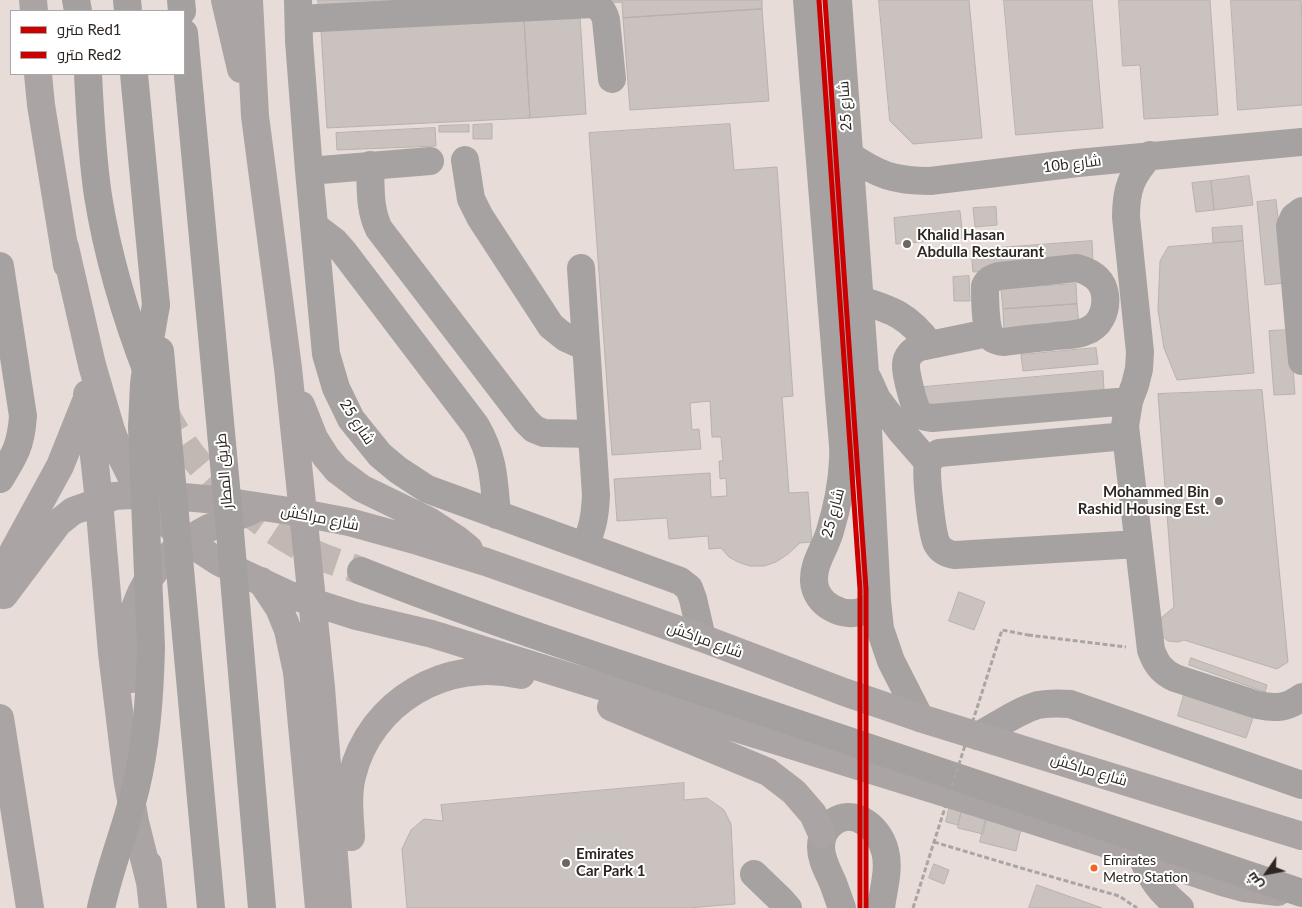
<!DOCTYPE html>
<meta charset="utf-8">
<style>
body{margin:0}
#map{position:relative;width:1302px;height:908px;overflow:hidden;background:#e7dcd7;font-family:Lato,Cairo,sans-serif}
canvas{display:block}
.legend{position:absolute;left:10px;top:10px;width:175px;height:65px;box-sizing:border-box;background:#fff;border:1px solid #aba8a7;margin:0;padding:6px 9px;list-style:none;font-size:15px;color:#2d2622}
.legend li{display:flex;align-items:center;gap:10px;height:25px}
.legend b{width:25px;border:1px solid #aba8a7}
.north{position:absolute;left:1242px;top:848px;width:50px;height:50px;-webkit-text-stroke:4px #fff;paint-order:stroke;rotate:237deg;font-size:14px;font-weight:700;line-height:20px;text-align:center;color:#2d2622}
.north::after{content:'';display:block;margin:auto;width:18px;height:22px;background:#2d2622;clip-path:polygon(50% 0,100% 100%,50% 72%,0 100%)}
</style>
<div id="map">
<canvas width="1302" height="908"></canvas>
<ul class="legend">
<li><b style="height:6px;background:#c00"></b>مترو Red1</li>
<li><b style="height:6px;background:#c00"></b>مترو Red2</li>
</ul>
<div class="north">ش</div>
</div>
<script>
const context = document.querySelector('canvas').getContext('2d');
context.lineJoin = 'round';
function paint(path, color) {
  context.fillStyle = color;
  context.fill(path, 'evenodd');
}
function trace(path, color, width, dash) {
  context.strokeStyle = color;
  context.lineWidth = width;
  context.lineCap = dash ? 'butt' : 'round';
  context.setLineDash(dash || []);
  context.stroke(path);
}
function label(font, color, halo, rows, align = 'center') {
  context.font = font + ' Lato,Cairo,sans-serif';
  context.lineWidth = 4;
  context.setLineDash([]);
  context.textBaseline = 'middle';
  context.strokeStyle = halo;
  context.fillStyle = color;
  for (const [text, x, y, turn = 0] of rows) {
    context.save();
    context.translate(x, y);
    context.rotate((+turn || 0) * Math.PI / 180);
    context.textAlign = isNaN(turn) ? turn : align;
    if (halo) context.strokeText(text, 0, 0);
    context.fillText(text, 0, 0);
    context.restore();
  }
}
const building = new Path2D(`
 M318 0H477L319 10Z
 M607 0H762V9L623 18 622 2 607 3Z
 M879 0H969L982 138 913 144 890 121Z
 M1004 0H1092L1103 128 1016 135Z
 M1119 0H1210L1218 115 1144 119 1140 65 1123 66Z
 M1231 0H1301L1302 20V105L1238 110Z
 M762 9 769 101 630 110 623 18Z
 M580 16 586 114 530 118 524 19Z
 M524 19 530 118 327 128 321 30Z
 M492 124V139H473V125Z
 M730 124 734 170 777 167 793 396 782 397 789 493 808 492 812 542 800 543 788 554 776 562 764 566H750L738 562 729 557 721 548 709 549 708 536 669 539 667 518 617 521 614 479 710 473 711 497 727 496 726 478 720 479 719 461H723L721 437H712L710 401 690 403 692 430 699 429 701 449 612 455 589 133Z
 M469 125V132H439V126Z
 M435 128 436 146 337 150 336 133Z
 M1249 176 1253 205 1214 210 1211 181Z
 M1211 181 1214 210 1196 212 1192 183Z
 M1276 200 1285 283 1265 285 1257 202Z
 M996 207 997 225 975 227 973 208Z
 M960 211 963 238 896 244 894 218Z
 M1242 226 1243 241 1213 243 1212 228Z
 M1092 241 1093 263 973 272 971 250Z
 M1243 241 1254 373 1177 380 1164 348 1158 310 1160 261 1168 247Z
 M969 276 970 301H954L953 277Z
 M1076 284 1077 304 1003 309 1001 289Z
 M1077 304 1079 324 1004 330 1003 309Z
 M1290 330 1295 394 1274 395 1269 331Z
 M1096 348 1098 364 1023 371 1021 355Z
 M1103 371 1104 390 926 406 924 387Z
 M1262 390 1288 662 1277 669 1184 640 1178 642 1168 641 1162 636 1161 618 1174 607 1158 394Z
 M959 592 985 602 974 630 949 621Z
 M1191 658 1267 685 1265 692 1189 665Z
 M1184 695 1253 718 1246 738 1178 716Z
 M684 783V800L707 798 724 810 731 824 735 904 688 908H407L402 849 411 830 424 819 443 821 441 805Z
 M950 805 962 809 958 825 946 822Z
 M963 805 988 811 983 834 958 828Z
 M988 811 1023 820 1016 851 980 842Z
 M934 864 949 870 944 884 929 878Z
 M1037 885 1102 908H1029Z`);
paint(building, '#cac2be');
trace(building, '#b9b1ad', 1);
trace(new Path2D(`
 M163 408C191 469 255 526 315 554 330 561 346 565 361 571`), '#c2b8b3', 28, [28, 14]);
trace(new Path2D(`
 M1028 635 1126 647
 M934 842 1021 868 1119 896 1137 908`), '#a9a5a4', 3, [5, 2.5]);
trace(new Path2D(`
 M298 0 299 41 309 171 326 354 336 388 351 419 380 455 398 470 427 489 680 581 689 588 693 599 702 638
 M807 0 841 422C842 434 844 448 843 460 842 484 837 508 830 531 825 549 813 563 814 581 815 605 845 620 865 610 870 608 874 604 877 601
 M838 0 865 373 877 601 880 629 891 661 920 718
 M299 19 593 4C601 8 604 12 606 20L612 79
 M849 155C878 175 894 181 930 181L1078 163 1302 142
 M1150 155C1131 176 1126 189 1126 217L1140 352 1139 369 1135 385 1129 401 1125 426 1151 650C1156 664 1162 672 1175 678L1258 705C1276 709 1287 708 1302 697
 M465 160 471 199 480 217 551 326 566 338 586 347
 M370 165C371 187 369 209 379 229L526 421 534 429 544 433 592 434
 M309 171 430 161
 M1302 211 1294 217 1290 226 1302 361
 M314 226 335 242 343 251 476 426C494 457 494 481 497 515
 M0 266 23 416C21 445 15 455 0 479
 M581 268 596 495C595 516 593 527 585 546
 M1077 268C1091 272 1103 279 1105 295 1107 311 1100 327 1084 332 1073 336 1060 335 1049 337 1034 338 1019 340 1003 342 999 341 995 341 992 338 985 332 985 296 985 286 988 280 992 278 999 276Z
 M860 300C893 310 909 316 930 345
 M988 333 920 347C913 350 906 356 906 365 905 371 914 407 918 412 922 417 926 417 932 418L1129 401
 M868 379 877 399 901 431 928 462
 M1126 436 939 453C934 456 930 458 928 463 925 473 932 535 937 544 941 551 947 554 955 555L1138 544
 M978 736C995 727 1019 710 1038 705 1049 703 1059 703 1070 704L1302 785
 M1141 855C1152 880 1159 890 1180 908
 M754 874 780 899 788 908
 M842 908C839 900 836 891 833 883 828 871 821 860 821 847 821 825 843 809 863 821 874 827 882 839 885 851 890 869 883 890 881 908`), '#a6a2a2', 28);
trace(new Path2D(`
 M33 0 34 11
 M225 0 241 69
 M249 0 255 116 288 368 321 687 338 908
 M38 74 41 105 67 265
 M65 247 92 365 111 430 121 456 132 478 143 495 169 525 187 541 219 562 287 594 356 616 432 634 1000 810 1141 855 1222 882 1244 888 1278 892
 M87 394 99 501 112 653 127 777 135 822 150 882
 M301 405 314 438 326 457 337 470 361 488 429 521 458 540 469 549
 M4 581V576L7 563 60 466 86 401
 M261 581 279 608 288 630 297 672 319 908
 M4 595 58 523 73 511 115 496 130 495 172 496 217 500 302 513 349 522 418 541 486 562 702 638 844 692 920 718 1302 836
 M132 679C131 662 128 643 131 626 138 580 169 549 209 528 222 522 237 517 251 511
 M611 707 768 772 794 792 813 814 822 834
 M0 718 30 908
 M351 837C350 817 347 796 352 776 370 701 447 657 521 675
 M148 864 153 908`), '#aaa5a4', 28);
trace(new Path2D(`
 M76 0 78 11
 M127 0 128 11
 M181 0 182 11
 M184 33 190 98
 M88 74C90 115 92 156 98 196 108 258 126 318 149 377
 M134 74 156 305
 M361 571C476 617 593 655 710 694 907 761 1104 827 1302 893`), '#a5a0a0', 28);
trace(new Path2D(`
 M913 908 934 842 1002 630 1028 635`), '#a9a5a4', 3, [5, 2.5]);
trace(new Path2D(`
 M190 98 228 508 262 908
 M160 351 211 908
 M101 908C110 867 126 828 136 787 147 741 150 694 151 647L142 427 144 384 149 345 156 305`), '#a5a0a0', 28);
trace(new Path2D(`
 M825 0 866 589V908`), '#c00', 5);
trace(new Path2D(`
 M819 0 860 589V908`), '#c00', 5);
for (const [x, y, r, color] of [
 [907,244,5,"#6e6661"],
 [1219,501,5,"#6e6661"],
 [566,863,5,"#6e6661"],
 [1094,868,4.5,"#f26522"]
]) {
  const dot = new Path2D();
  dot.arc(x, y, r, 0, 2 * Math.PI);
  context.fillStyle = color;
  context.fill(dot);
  trace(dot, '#fff', 2);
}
label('14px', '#2d2622', '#fff', [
 ["Emirates",1103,860],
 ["Metro Station",1103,877]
], 'left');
label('15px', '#2d2622', '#fff', [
 ["شارع 25",845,106,-94],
 ["10b شارع",1072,164,-7],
 ["شارع 25",357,422,57],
 ["طريق المطار",224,471,-95],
 ["شارع 25",833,513,-75],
 ["شارع مراكش",320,518,11],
 ["شارع مراكش",705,640,20],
 ["شارع مراكش",1089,770,17]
]);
label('bold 15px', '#2d2622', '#fff', [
 ["Khalid Hasan",917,235],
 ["Abdulla Restaurant",917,252],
 ["Mohammed Bin",1209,492,"right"],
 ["Rashid Housing Est.",1209,509,"right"],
 ["Emirates",576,854],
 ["Car Park 1",576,871]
], 'left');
</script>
